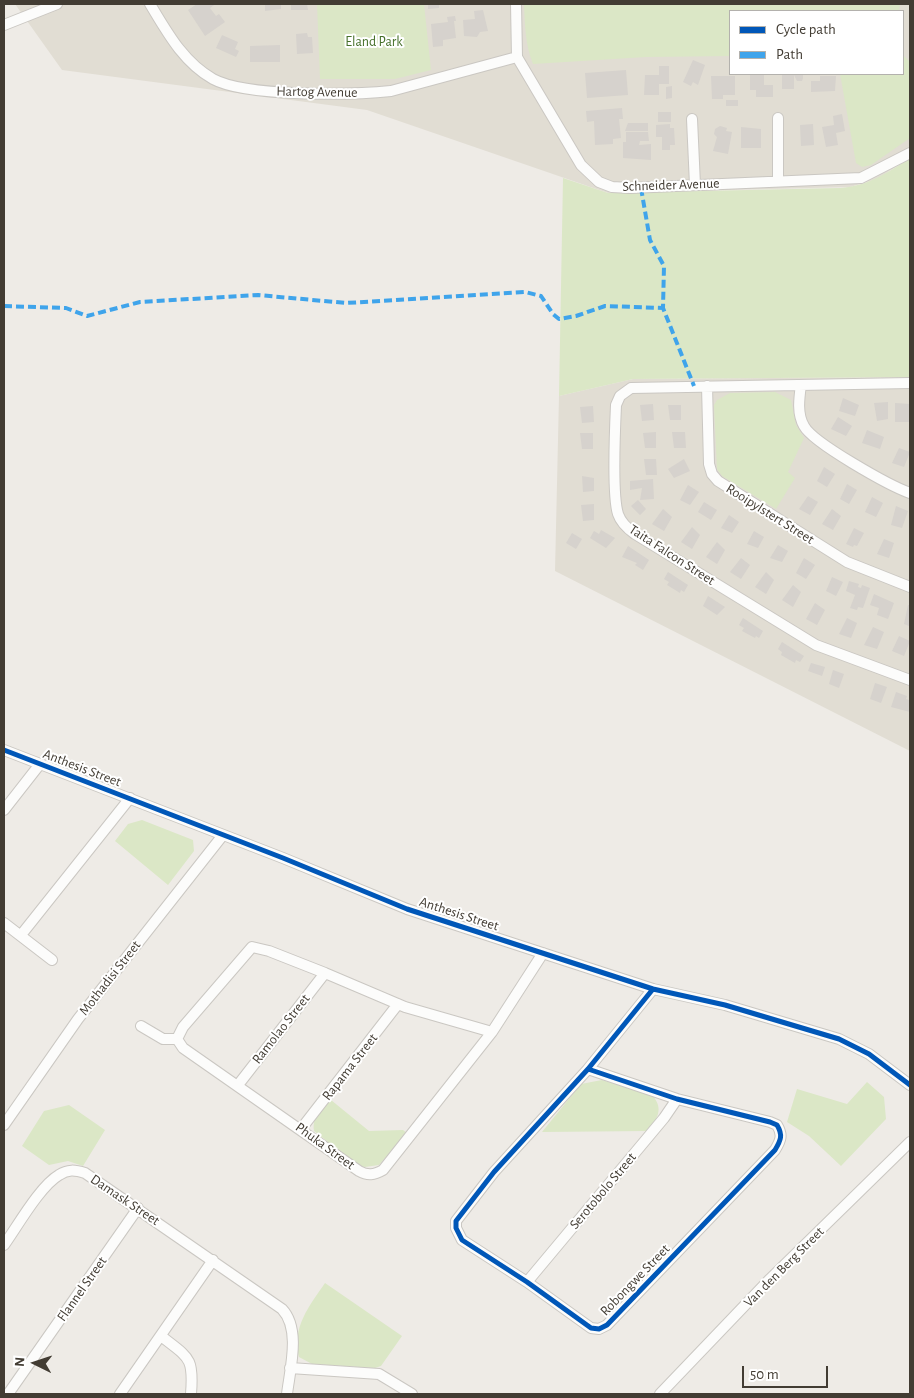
<!DOCTYPE html>
<style>
body{margin:0}
#map{position:relative;width:914px;height:1398px;overflow:hidden;background:#eeebe6;font-family:"Alegreya Sans",sans-serif}
canvas{display:block}
.frame{position:absolute;inset:0;border:5px solid #423c33;pointer-events:none}
.legend{position:absolute;left:729px;top:10px;width:175px;height:65px;box-sizing:border-box;background:#fff;border:1px solid #b3b1ad;margin:0;padding:6px 9px;list-style:none;font-size:15px;color:#423c33}
.legend li{display:flex;align-items:center;gap:10px;height:25px}
.legend b{width:25px;border:1px solid #b3b1ad}
.north{position:absolute;left:10px;top:1338px;width:50px;height:50px;-webkit-text-stroke:4px #fff;paint-order:stroke;rotate:274deg;font-size:14px;font-weight:700;line-height:20px;text-align:center;color:#423c33}
.north::after{content:'';display:block;margin:auto;width:18px;height:22px;background:#423c33;clip-path:polygon(50% 0,100% 100%,50% 72%,0 100%)}
.scale{position:absolute;left:742px;top:1366px;width:86px;height:22px;box-sizing:border-box;border:2px solid #423c33;border-top:0;padding-left:6px;font-size:15px;line-height:18px;white-space:nowrap;color:#423c33;-webkit-text-stroke:4px #fff;paint-order:stroke}
</style>
<div id="map">
<canvas width="914" height="1398"></canvas>
<div class="frame"></div>
<ul class="legend">
<li><b style="height:6px;background:#0057b8"></b>Cycle path</li>
<li><b style="height:6px;background:#3fa4eb"></b>Path</li>
</ul>
<div class="north">N</div>
<div class="scale">50 m</div>
</div>
<script>
const context = document.querySelector('canvas').getContext('2d');
context.lineJoin = 'round';
function paint(path, color) {
  context.fillStyle = color;
  context.fill(path, 'evenodd');
}
function trace(path, color, width, dash) {
  context.strokeStyle = color;
  context.lineWidth = width;
  context.lineCap = dash ? 'butt' : 'round';
  context.setLineDash(dash || []);
  context.stroke(path);
}
function label(font, color, halo, rows, align = 'center') {
  context.font = font + ' "Alegreya Sans",sans-serif';
  context.lineWidth = 4;
  context.setLineDash([]);
  context.textBaseline = 'middle';
  context.strokeStyle = halo;
  context.fillStyle = color;
  for (const [text, x, y, turn = 0] of rows) {
    context.save();
    context.translate(x, y);
    context.rotate((+turn || 0) * Math.PI / 180);
    context.textAlign = isNaN(turn) ? turn : align;
    if (halo) context.strokeText(text, 0, 0);
    context.fillText(text, 0, 0);
    context.restore();
  }
}
paint(new Path2D(`
 M15 4H910V158L877 179 850 187 608 193 367 110 62 70ZM730 11H903V74H730Z
 M910 377V751L555 571 559 396 633 379Z`), '#e1ddd3');
paint(new Path2D(`
 M317 4H424L431 70 395 79H320Z
 M524 4H900L899 11H730V56L646 57 533 64C525 44 525 25 524 4Z
 M903 55 910 62V138L871 165 862 167 856 163 840 74H903Z
 M910 158V377L633 379 559 396 563 178 608 193 840 188C868 186 887 173 910 158Z
 M775 392 791 400 796 425 804 438 788 472 795 478 776 509 722 476 717 469 714 405 717 400 730 393Z
 M142 820 193 840 194 851 168 885 115 841 128 824Z
 M602 1080 653 1096C664 1110 657 1118 648 1131L542 1132 581 1084Z
 M867 1082 884 1097 886 1119 841 1166 809 1136 787 1122 797 1089 847 1104Z
 M331 1100 369 1131 403 1130 407 1133 379 1165 365 1167 357 1165 314 1131C312 1116 321 1110 331 1100Z
 M69 1105 105 1130 83 1166 68 1161 49 1165 22 1146 44 1111Z
 M325 1283 402 1336 381 1366 375 1368 312 1364 299 1357C291 1328 310 1305 325 1283Z`), '#dbe7c6');
paint(new Path2D(`
 M197 4H213L214 5 210 8 216 16 219 14 225 22 205 36 188 10Z
 M265 4H281V9L265 11Z
 M291 4H307L308 10H291Z
 M428 4H439V8L428 9Z
 M483 10 488 31 480 32 477 37 464 36 463 20 475 19 474 11Z
 M455 16 456 21H454L456 38 443 40V46L433 47 431 24 448 22 447 17Z
 M307 33 308 37H312L313 53 297 54 296 34Z
 M222 35 238 42 235 49 239 51 236 57 216 48Z
 M280 45V62H250V46Z
 M693 60 705 65 698 85 693 82 691 86 683 82Z
 M659 66H669V84H659V95H644L645 75H659Z
 M626 70 628 95 587 98 585 73Z
 M750 74H764V85H773V97H756V90H750Z
 M782 74H803V78L802 81H797L794 75V89H782Z
 M711 76H735V95H723V99H712Z
 M820 76H836L835 91 811 92V81H820Z
 M672 86V98L666 99V87Z
 M726 100H738V106H726Z
 M622 108 623 119H619L621 138 613 139V144L595 145 594 121 587 122 586 111Z
 M658 112H671V122H658Z
 M842 114 845 131 836 133 838 145 826 147 822 127 834 125 833 116Z
 M628 123H648V131H625Z
 M670 124V128H674L675 145H670V150H662V137H656V125Z
 M813 124 814 145 801 146 800 125Z
 M720 126 727 128 726 131 732 132 728 154 713 151 717 137 714 134 715 129Z
 M741 127 761 129V148H741Z
 M626 132H648L649 141H640L639 145 651 144V160L623 158V142H626Z
 M843 398 859 405 855 416 839 411Z
 M888 402V419L877 421 874 403Z
 M895 403 910 404V422H895Z
 M653 404 654 420 642 421 640 405Z
 M668 405H681V420H670Z
 M593 406 594 422 582 423 580 407Z
 M838 417 852 426 846 436 831 429Z
 M867 430 884 437 880 449 862 443Z
 M656 432V448H645L643 433Z
 M672 432H685L686 448H674Z
 M580 433H593V449H582Z
 M899 448 910 452 904 467 892 463Z
 M644 459H656L657 475H646Z
 M684 459 690 471 674 478 668 469Z
 M824 467 835 474 827 487 817 481Z
 M582 476 594 478V491L583 492Z
 M653 479 654 499 640 500 642 488 630 490V481Z
 M847 484 857 490 849 504 840 499Z
 M688 485 699 492 690 505 680 500Z
 M808 496 818 502 810 515 799 509Z
 M872 497 883 503 876 517 865 512Z
 M638 500 646 509 640 515 631 506Z
 M704 502 717 510 711 520 698 512Z
 M594 504V520L583 521 581 505Z
 M896 506 908 511 902 528 891 525Z
 M663 509 672 517 664 531 652 524Z
 M832 509 841 516 833 530 822 524Z
 M729 515 739 522 732 533 721 528Z
 M692 527 700 535 692 549 681 542Z
 M854 528 864 533 857 546 854 545 853 547 846 544Z
 M601 530 615 538 606 548 590 538 594 531 599 534Z
 M754 531 764 537 758 548 747 544Z
 M572 533 582 539 576 549 566 543Z
 M884 539 894 543 889 558 877 554Z
 M717 542 725 550 717 564 706 557Z
 M778 545 788 551 782 562 770 558Z
 M628 546 649 560 643 570 635 565 637 563 622 557Z
 M741 558 750 565 741 579 730 572Z
 M804 558 815 565 806 579 796 573Z
 M668 572 688 585 684 592 681 590 680 593 667 585 669 582 664 579Z
 M766 572 774 580 766 594 755 587Z
 M832 577 843 582 836 596 826 591Z
 M849 581 859 584 858 587 861 588 862 585 870 588 863 608 858 607 857 610 850 608 855 595 846 591Z
 M793 585 801 592 793 607 782 600Z
 M874 594 894 603 888 619 877 615 879 608 870 605Z
 M708 596 725 607 717 615 703 606Z
 M815 603 825 610 817 625 806 619Z
 M908 605H910L909 626 904 624Z
 M743 618 763 631 759 638 756 636 755 638 742 631 744 628 739 625Z
 M847 618 857 623 851 638 839 634Z
 M873 627 884 632 877 649 864 645Z
 M899 636 910 641 904 656 892 651Z
 M782 642 804 656 800 662 796 660 795 663 781 655 782 652 778 649Z
 M811 663 825 667 822 676 808 671Z
 M833 670 844 674 839 688 829 684Z
 M875 683 887 687 881 703 870 699Z
 M896 692 907 696 906 699 909 700 910 696V712L891 707Z`), '#d6d2cd');
const minor = new Path2D(`
 M150 4C167 32 183 62 213 79 246 97 352 95 391 91L517 57
 M516 4 517 57 581 165 599 182 612 187 630 188 861 178 910 153
 M4 25 57 4
 M692 119 695 185
 M778 181V118
 M910 383 631 388 620 396 616 405C615 427 612 495 618 514 621 523 628 529 635 534L816 645 910 680
 M801 385C799 399 797 414 804 426 813 443 890 486 910 493
 M707 386 709 464 712 474 718 481 847 562 910 587
 M4 750 283 858 407 909 653 989 725 1005 839 1039 869 1054 910 1085
 M4 810 40 764
 M4 923 52 960
 M21 935 130 798
 M141 1026 163 1039H177
 M492 1032 405 1007 325 973 269 951 252 947 183 1027 177 1039 183 1048 359 1171C368 1176 374 1175 383 1170L492 1032 543 953
 M588 1069 677 1099 770 1122 777 1125C783 1135 781 1140 775 1150L607 1325 599 1329 591 1328 527 1282 462 1240 456 1228V1221L494 1172 588 1069 653 989
 M238 1085 325 973
 M4 1125 78 1019 223 835
 M301 1129 398 1004
 M4 1245C17 1227 40 1186 59 1175 68 1169 75 1170 85 1173L282 1309C301 1329 290 1369 287 1394
 M527 1282 664 1118 677 1099
 M161 1336C189 1358 194 1357 191 1394
 M290 1368 379 1374 412 1394
 M8 1394 138 1208
 M120 1394 213 1260
 M660 1394 770 1279 910 1142`);
trace(minor, '#cac7c2', 12);
trace(minor, '#fcfcfb', 10);
trace(new Path2D(`
 M641 188 650 240 664 266 663 308 694 386
 M4 306 66 308 87 316 140 302 258 295 346 303 525 292 541 296 553 314 559 319 576 316 605 306 663 308`), '#3fa4eb', 4, [8, 4]);
trace(new Path2D(`
 M4 750 283 858 407 909 653 989 725 1005 839 1039 869 1054 910 1085
 M588 1069 677 1099 770 1122 777 1125C783 1135 781 1140 775 1150L607 1325 599 1329 591 1328 527 1282 462 1240 456 1228V1221L494 1172 588 1069 653 989`), '#0057b8', 5);
label('14px', '#46702a', '#fff', [
 ["Eland Park",374,42]
]);
label('14px', '#423c33', '#fff', [
 ["Hartog Avenue",317,92,1],
 ["Schneider Avenue",671,185,-2],
 ["Rooipylstert Street",770,514,32],
 ["Taita Falcon Street",672,555,33],
 ["Anthesis Street",82,768,21],
 ["Anthesis Street",459,914,18],
 ["Mothadisi Street",110,978,-52],
 ["Ramolao Street",281,1029,-52],
 ["Rapama Street",350,1067,-52],
 ["Phuka Street",325,1146,36],
 ["Serotobolo Street",603,1191,-50],
 ["Damask Street",125,1200,34],
 ["Van den Berg Street",784,1267,-45],
 ["Robongwe Street",635,1280,-46],
 ["Flannel Street",82,1289,-55]
]);
</script>
